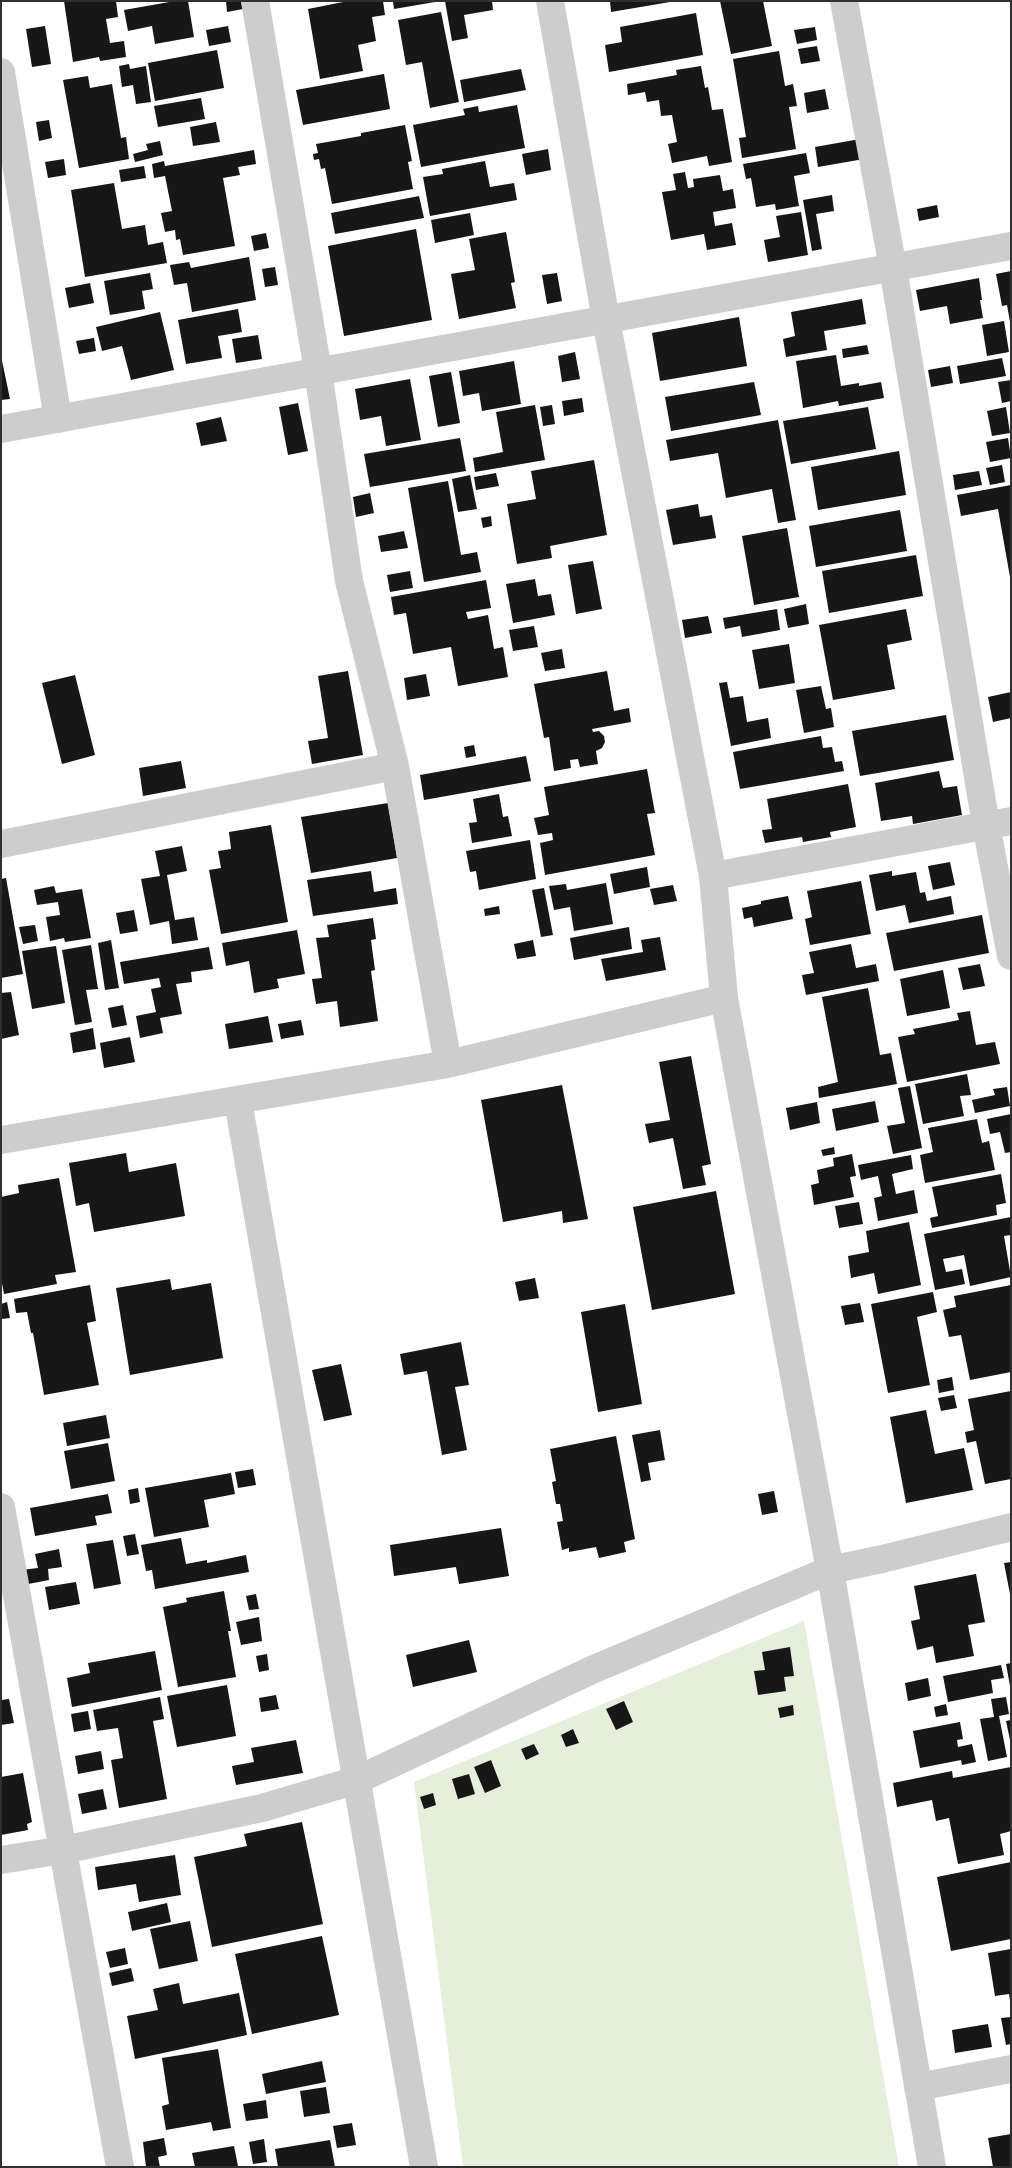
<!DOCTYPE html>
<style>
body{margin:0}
#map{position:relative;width:1012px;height:2168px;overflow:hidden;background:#fff;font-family:"PT Sans Narrow",sans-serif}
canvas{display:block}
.frame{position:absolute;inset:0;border:2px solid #303030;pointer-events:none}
</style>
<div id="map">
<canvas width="1012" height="2168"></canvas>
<div class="frame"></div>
</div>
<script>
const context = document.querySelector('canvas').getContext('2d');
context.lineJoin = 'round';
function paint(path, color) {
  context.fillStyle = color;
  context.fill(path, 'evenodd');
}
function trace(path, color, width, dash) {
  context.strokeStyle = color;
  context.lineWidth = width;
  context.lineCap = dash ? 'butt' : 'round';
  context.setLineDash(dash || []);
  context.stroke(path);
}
paint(new Path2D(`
 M804 1621 899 2167H463L414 1782Z`), '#e6eedc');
paint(new Path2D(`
 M64 1H116L118 17 106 19 110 43 124 41 126 57 100 61 99 57 73 62Z
 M175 1H188L194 37 155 44 152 26 128 31 124 10Z
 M226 1H241L243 9 227 12Z
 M348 1H383L385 15 372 17 376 41 358 45 363 71 320 79 308 9Z
 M393 1H435V2L394 9Z
 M445 1H492L493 10 464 15 468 38 452 41Z
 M610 1H670V2L611 12Z
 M720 1H763L772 46 731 54Z
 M441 12 459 102 430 108 422 62 406 65 398 20Z
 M696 13 703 55 609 72 605 45 622 42 620 27Z
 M45 26 51 64 32 67 26 29Z
 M228 26 231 42 209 46 206 30Z
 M815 27 817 40 797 44 794 30Z
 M817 46 820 61 801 64 798 49Z
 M217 50 224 88 155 101 148 63Z
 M779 51 785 86 793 84 797 106 789 107 796 149 742 158 739 138 746 137 733 59Z
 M129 64 130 69 146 66 151 102 136 104 133 85 122 87 119 66Z
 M701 66 705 88 708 87 712 110 723 109 732 162 709 166 707 156 672 163 668 144 677 142 672 115 661 116 659 100 647 102 645 92 628 95 627 84 677 75 676 70Z
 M521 69 526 90 464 102 460 80Z
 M384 74 390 109 303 125 296 90Z
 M88 76 90 88 112 84 121 138 126 137 129 159 79 168 63 80Z
 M825 89 829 109 807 113 804 93Z
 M201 98 205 119 158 127 154 106Z
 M517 105 525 148 421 167 413 125 465 115 463 109 478 106 479 112Z
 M49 120 52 138 39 141 36 122Z
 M216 122 220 142 193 146 190 127Z
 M405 125 412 161 408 162 413 189 332 204 325 168 321 169 319 159 314 160 313 154 318 153 316 144 361 136V133Z
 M860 139 864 159 818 167 815 147Z
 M160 141 163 155 135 162 133 154 148 150 146 144Z
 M548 149 551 170 526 175 522 154Z
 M254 150 256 164 238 167 240 175 223 178 235 246 183 255 180 239 176 240 175 230 165 232 161 213 172 211 165 176 154 178 152 164 164 161 165 166Z
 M806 153 810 173 794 176 799 206 776 210 775 204 756 207 751 178 746 179 743 164Z
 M64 159 66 175 48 178 45 162Z
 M485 161 490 187 514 183 517 200 430 216 423 177 443 174 442 169Z
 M144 166 146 178 121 182 119 170Z
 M685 172 688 188 694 187 693 179 720 175 723 191 733 189 736 208 713 212 715 226 732 223 736 245 707 250 704 234 671 240 662 192 676 190 673 174Z
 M114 183 122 229 145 225 148 245 163 242 167 263 85 277 71 190Z
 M832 195 834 211 816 214 822 249 812 251 803 200Z
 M419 196 424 218 335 234 331 213Z
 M937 205 939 217 919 221 917 209Z
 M801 212 808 255 768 262 764 240 780 237 776 216Z
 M470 213 474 235 435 243 431 220Z
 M416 229 432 320 344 336 328 246Z
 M506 232 515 282 511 283 516 308 459 319 451 274 475 270 469 239Z
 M266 233 269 248 254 251 251 236Z
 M249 257 256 300 192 312 187 283 174 285 170 265 189 262 191 268Z
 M275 267 278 285 265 287 262 269Z
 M1011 271V322H1010L1007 305 1002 306 996 274Z
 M150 273 153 289 142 291 145 309 110 315 104 281Z
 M557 273 562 301 547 304 542 275Z
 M979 278 982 300H980L983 318 950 324 947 306 920 311 916 290Z
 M90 283 94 303 69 308 65 288Z
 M862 299 866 324 824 331 827 350 786 357 783 339 795 336 791 312Z
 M238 309 242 332 218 336 222 358 186 364 178 320Z
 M160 312 174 370 131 380 122 346 102 351 96 327Z
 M739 317 747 366 660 381 652 333Z
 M1004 321 1009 352 987 356 982 325Z
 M258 335 262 359 236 363 232 339Z
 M94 338 96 351 79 354 76 341Z
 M867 345 869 354 843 358 842 349Z
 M575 352 580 379 562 382 558 356Z
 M836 355 841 386 859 383V386L881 382 884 398 839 406 838 401 803 408 796 361Z
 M1 356 10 399 1 400Z
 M1002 358 1006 376 960 384 957 366Z
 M514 361 521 404 482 411 479 393 463 396 459 371Z
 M950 366 953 383 931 387 928 370Z
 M451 372 460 423 438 427 429 376Z
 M410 379 421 440 386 446 381 416 360 420 355 389Z
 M1011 380V401L1002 403 998 382Z
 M754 382 761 415 671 431 665 397Z
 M582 398 584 412 564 416 562 401Z
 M298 403 308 451 288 455 279 407Z
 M535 405 545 460 475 472 473 458 503 452 496 412Z
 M552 405 555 424 543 426 540 407Z
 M868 407 876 449 791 464 783 421Z
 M1006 407 1010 433 992 436 987 411Z
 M221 417 227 441 201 446 196 423Z
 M778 420 796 520 778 523 772 489 726 498 718 453 670 461 666 440Z
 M460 438 466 471 370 487 364 454Z
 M1008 438 1011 458 990 462 986 442Z
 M899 451 906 495 818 510 811 467Z
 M594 460 607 535 550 546 552 558 517 564 507 504 536 499 531 471Z
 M1002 465 1005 482 990 485 986 468Z
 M979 471 982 485 955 490 953 475Z
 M496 473 499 486 476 490 474 477Z
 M470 475 477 509 458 512 452 479Z
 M448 481 461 555 477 552 481 572 424 582 408 488Z
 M1011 485V576L1010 577 998 509 961 516 957 495Z
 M370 493 374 513 356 517 353 497Z
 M698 504 700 517 712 515 716 538 673 545 666 510Z
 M900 510 907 551 816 567 809 526Z
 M491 516 492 526 483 528 481 518Z
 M787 528 799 597 754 605 742 536Z
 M404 531 408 548 381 552 378 536Z
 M916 555 923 596 829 613 822 571Z
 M593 561 602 609 576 614 568 565Z
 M410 571 413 588 390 592 387 575Z
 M535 579 538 596 551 594 555 615 513 623 506 584Z
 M486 580 491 608 466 612 468 619 488 615 494 649 503 647 508 677 458 686 451 647 413 654 406 613 394 615 391 597Z
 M806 604 809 624 788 628 784 609Z
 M777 609 780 630 742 637 740 626 725 629 723 618Z
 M906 609 912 640 887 645 895 689 833 700 819 625Z
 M708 616 712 633 685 638 682 620Z
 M534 626 538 647 513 651 509 630Z
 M789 644 795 683 759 689 752 650Z
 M562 649 565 668 545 671 541 653Z
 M348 671 363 755 312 764 308 741 328 738 318 676Z
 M607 671 614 711 629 708 631 722 592 729 593 732 599 731 604 736 605 742 602 748 596 751 598 764 580 767 578 759 570 760 571 768 554 771 549 737 544 738 534 684Z
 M426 674 430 696 407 700 404 678Z
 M75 675 95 755 62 764 42 683Z
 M727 682 730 698 743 696 747 722 768 718 771 738 731 746 719 683Z
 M821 686 826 709 831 708 834 727 804 733 796 690Z
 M1011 692V718L993 722 988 697Z
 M946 715 954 760 860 776 852 731Z
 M821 736 823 748 832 747 835 762 842 761 844 771 740 789 733 752Z
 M474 745 476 756 466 758 464 747Z
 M526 756 531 781 424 800 420 775Z
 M181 761 186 788 143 796 139 768Z
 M647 769 655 813 647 814 655 855 545 875 540 843 553 840 552 833 538 835 534 818 549 815 544 787Z
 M939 771 943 788 957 786 962 815 913 824 912 816 881 821 875 783Z
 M848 784 856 827 830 832 831 837 803 842 802 837 765 843 762 830 772 829 767 799Z
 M499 794 503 817 508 816 512 836 472 843 469 823 477 822 473 799Z
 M388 803 397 858 311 873 301 817Z
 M271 825 288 922 221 934 209 870 221 868 218 851 231 849 229 832Z
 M530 840 536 879 479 890 476 871 470 872 466 851Z
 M182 846 187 871 167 875 175 920 194 917 198 940 172 944 169 921 150 925 141 879 160 876 155 851Z
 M950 862 955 885 933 890 928 866Z
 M647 867 650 887 614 894 610 874Z
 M371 871 374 892 396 888 398 904 313 916 307 880Z
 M892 871V876L916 872 920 893 925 892 927 901 951 896 954 914 909 923 905 905 876 911 869 875Z
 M6 878 23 974 1 978V879Z
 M861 881 871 934 810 945 805 919 812 917 807 891Z
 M606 883 613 924 574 931 570 907 554 910 549 886 566 884 567 890Z
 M673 885 677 901 654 905 650 889Z
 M54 886 56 893 82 889 91 938 65 942 64 938 50 941 46 917 60 915 58 902 37 905 34 890Z
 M544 888 553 935 541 937 532 890Z
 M788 896 793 919 754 927 752 917 744 919 742 908 761 904V901Z
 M499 906 500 914 485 916 484 909Z
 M134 910 138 931 120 934 116 913Z
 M982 915 989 953 894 971 886 933Z
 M373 918 376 939 371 940 375 970 371 971 378 1021 340 1027 337 1001 316 1004 312 979 322 978 316 938 329 937 327 925Z
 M35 925 38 941 23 944 19 927Z
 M629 927 632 949 574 960 570 938Z
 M297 930 305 974 277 979 279 988 254 993 249 961 226 966 222 943Z
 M660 937 666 970 606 981 601 959 643 952 641 940Z
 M111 940 119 988 105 990 98 943Z
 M533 940 536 956 517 959 514 944Z
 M851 944 856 968 876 964 879 981 806 995 802 975 814 973 809 952Z
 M91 945 98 989 86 990 92 1022 75 1025 62 950Z
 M56 946 65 1003 32 1009 22 951Z
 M209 947 213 969 191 972 192 982 176 984 182 1014 160 1018 163 1033 140 1038 136 1016 156 1012 151 989 161 987 159 978 124 984 120 962Z
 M980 964 985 986 963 990 958 968Z
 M943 970 950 1008 907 1016 900 979Z
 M868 988 880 1055 891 1053 897 1084 819 1098 818 1087 838 1082 822 997Z
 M11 992 19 1035 1 1039V993Z
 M123 1005 127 1025 112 1028 108 1008Z
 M970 1011 976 1045 995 1042 1000 1064 907 1082 898 1037 915 1034 913 1029 959 1020 957 1013Z
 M268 1016 273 1042 229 1049 225 1024Z
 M301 1020 304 1035 281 1039 278 1024Z
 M93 1028 96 1049 73 1053 70 1033Z
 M130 1037 135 1062 104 1068 100 1043Z
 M691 1056 711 1164 702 1166 706 1185 683 1189 673 1138 649 1143 645 1124 670 1120 659 1062Z
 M967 1074 971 1095 960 1096 964 1116 923 1124 915 1084Z
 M562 1085 588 1219 563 1223 562 1211 503 1222 481 1100Z
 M910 1086 922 1148 893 1154 887 1126 905 1123 898 1088Z
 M1007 1087 1010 1106 975 1113 972 1100 995 1095 993 1089Z
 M875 1101 879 1122 836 1131 832 1109Z
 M817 1102 820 1123 790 1130 786 1108Z
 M1011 1114V1152L1005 1153 1000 1132 990 1134 987 1119Z
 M977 1119 982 1143 989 1141 995 1170 925 1183 920 1155 933 1152 928 1128Z
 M834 1147 835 1154 823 1156 821 1150Z
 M126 1153 129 1172 176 1163 185 1216 94 1232 89 1203 76 1206 69 1163Z
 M852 1154 856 1176 850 1177 854 1197 814 1205 811 1185 819 1183 817 1170 834 1166 833 1158Z
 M911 1155 913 1169 892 1174 896 1194 914 1190 918 1213 878 1221 874 1198 882 1196 878 1176 861 1180 858 1165Z
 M1001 1174 1006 1203 996 1205 997 1215 932 1228 930 1218 938 1216 932 1187Z
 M59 1178 76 1272 55 1275 57 1284 4 1294 1 1278V1197L19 1193 18 1185Z
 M716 1191 735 1294 652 1310 633 1207Z
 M859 1202 863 1224 839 1228 835 1206Z
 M1011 1217V1235L1004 1236 1011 1277 970 1286 964 1255 943 1259 946 1272 962 1269 965 1284 935 1290 924 1234Z
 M909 1222 921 1285 878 1294 874 1273 851 1278 848 1256 869 1252 866 1231Z
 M535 1278 539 1298 519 1301 515 1282Z
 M170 1279 172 1290 211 1283 223 1358 130 1375 116 1288Z
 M90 1285 96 1321 87 1323 99 1385 44 1395 33 1333H31L27 1312 16 1313 14 1299Z
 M1011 1285V1372L970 1380 961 1335 949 1337 943 1310 956 1307 954 1296Z
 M933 1292 937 1312 917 1317 930 1385 888 1393 871 1304Z
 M7 1302 10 1318 1 1319V1304Z
 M860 1303 864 1322 845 1325 841 1306Z
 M625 1304 642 1404 598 1412 581 1312Z
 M461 1342 469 1385 455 1387 467 1450 442 1455 427 1371 404 1375 400 1354Z
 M341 1364 352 1415 324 1421 312 1370Z
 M952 1377 954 1390 939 1393 937 1380Z
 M1011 1391V1479L985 1484 976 1441 967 1443 965 1432 974 1430 968 1399Z
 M954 1395 957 1408 941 1411 938 1398Z
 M926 1410 935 1454 964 1448 973 1490 906 1503 890 1417Z
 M106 1415 110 1438 67 1446 63 1423Z
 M660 1430 665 1460 648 1463 651 1480 641 1482 632 1435Z
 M616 1436 635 1539 624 1542 626 1552 599 1558 596 1547 569 1552V1548L562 1550 557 1522 563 1521 560 1504H556L552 1482 556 1481 550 1449Z
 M108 1443 115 1481 71 1489 64 1451Z
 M253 1469 256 1485 238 1488 235 1472Z
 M231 1473 235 1494 204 1500 209 1527 154 1537 145 1488Z
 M138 1488 140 1502 130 1504 128 1490Z
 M774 1491 778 1512 762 1515 758 1494Z
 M108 1494 112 1513 95 1516 97 1525 35 1536 30 1508Z
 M501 1528 509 1576 459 1584 456 1567 394 1576 390 1545Z
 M135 1534 139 1554 127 1556 123 1536Z
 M181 1538 186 1564 207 1560V1563L246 1555 249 1572 155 1589 152 1570 146 1571 141 1545Z
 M113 1540 121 1584 94 1589 86 1544Z
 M59 1549 62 1567 48 1569 49 1580 23 1585 21 1570 38 1568 35 1554Z
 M1011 1562V1594H1010L1004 1563Z
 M976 1574 985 1622 968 1625 974 1656 936 1663 933 1646 917 1650 911 1621 920 1619 914 1586Z
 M76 1582 80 1604 49 1610 45 1587Z
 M224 1591 231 1631H228L236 1677 178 1687 163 1607 187 1602 186 1598Z
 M256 1594 259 1609 249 1610 246 1596Z
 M259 1617 262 1641 241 1645 236 1622Z
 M469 1640 477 1672 413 1687 406 1655Z
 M790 1647 794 1676 784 1677 786 1691 758 1695 754 1671 765 1670 762 1652Z
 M155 1651 162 1690 72 1707 67 1678 90 1673 88 1663Z
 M267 1654 269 1670 259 1672 256 1656Z
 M1011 1663V1686H1010L1006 1664Z
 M1001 1665 1004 1678 991 1680 993 1693 948 1702 943 1676Z
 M928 1678 931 1696 908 1701 905 1683Z
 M227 1685 236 1736 177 1747 167 1696Z
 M276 1695 279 1709 261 1712 259 1698Z
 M160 1697 164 1719 153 1721 167 1799 119 1808 111 1760 123 1758 118 1728 97 1731 93 1710Z
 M1006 1697 1009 1714 999 1716 1007 1757 988 1761 980 1719 994 1717 991 1699Z
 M9 1699 14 1723 1 1725V1700Z
 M624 1701 633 1722 616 1730 606 1709Z
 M946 1704 948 1715 936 1717 934 1707Z
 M793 1705 794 1715 780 1718 778 1708Z
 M88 1711 91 1729 74 1732 71 1714Z
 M1011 1720V1740H1010L1006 1721Z
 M960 1722 963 1739 957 1740 958 1747 972 1744 976 1762 962 1765 961 1760 920 1768 913 1731Z
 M573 1729 579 1743 566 1747 561 1735Z
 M296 1740 303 1773 236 1785 232 1766 254 1762 251 1748Z
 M534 1744 539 1754 526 1760 521 1749Z
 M101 1751 104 1769 78 1774 75 1756Z
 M491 1760 501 1786 485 1793 474 1767Z
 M1011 1767V1831L1000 1834 1004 1855 958 1864 949 1818 936 1821 932 1800 897 1807 893 1783 952 1771 953 1778Z
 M23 1773 32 1822 27 1824 28 1830 1 1835V1777Z
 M469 1774 475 1794 458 1799 452 1779Z
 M103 1789 107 1809 82 1814 78 1794Z
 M433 1793 436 1805 424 1809 420 1797Z
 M302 1822 323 1924 212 1947 194 1857 247 1846 244 1834Z
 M175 1855 181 1895 139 1902 136 1884 98 1890 95 1867Z
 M1011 1862V1939L951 1951 937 1877Z
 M167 1903 171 1922 132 1931 128 1912Z
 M190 1921 198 1961 159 1969 150 1929Z
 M322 1936 339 2015 252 2034 235 1954Z
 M125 1948 128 1964 110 1968 106 1952Z
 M1011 1949V2001H1010L1009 1994 995 1996 988 1953Z
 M131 1968 134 1981 112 1986 109 1973Z
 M179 1983 183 2004 239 1993 247 2035 135 2059 127 2016 158 2010 153 1989Z
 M1011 2017V2044L1006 2045 1001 2018Z
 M988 2024 992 2047 955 2053 952 2030Z
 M218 2049 231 2128 213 2131 211 2122 166 2130 162 2106 169 2104 162 2058Z
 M322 2061 326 2082 266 2094 262 2074Z
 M326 2087 330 2113 304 2117 300 2091Z
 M266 2100 268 2118 246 2121 243 2104Z
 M352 2123 356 2145 337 2148 333 2126Z
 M1011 2134V2167H993L988 2138Z
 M164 2138 167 2155 158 2157 160 2167H146L143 2142Z
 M264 2139 267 2162 253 2164 249 2142Z
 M330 2140 335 2167H278L275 2149Z
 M234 2146 238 2166 195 2167 192 2153Z`), '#171717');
trace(new Path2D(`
 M255 1 318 371 349 581 395 766 448 1064
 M550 1 606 320 713 876 724 998 830 1570 932 2167
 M844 1 893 268 986 825 1011 956
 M1 72 58 419
 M1 429 1011 246
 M1 844 395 766
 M713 876 1011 821
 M238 1101 424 2167
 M1 1140 448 1064 724 998
 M1 1507 120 2167
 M1 1860 63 1850 262 1808 357 1780 594 1669 830 1570 882 1559 1011 1527
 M918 2087 1011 2069`), '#cdcdcd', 28);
</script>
